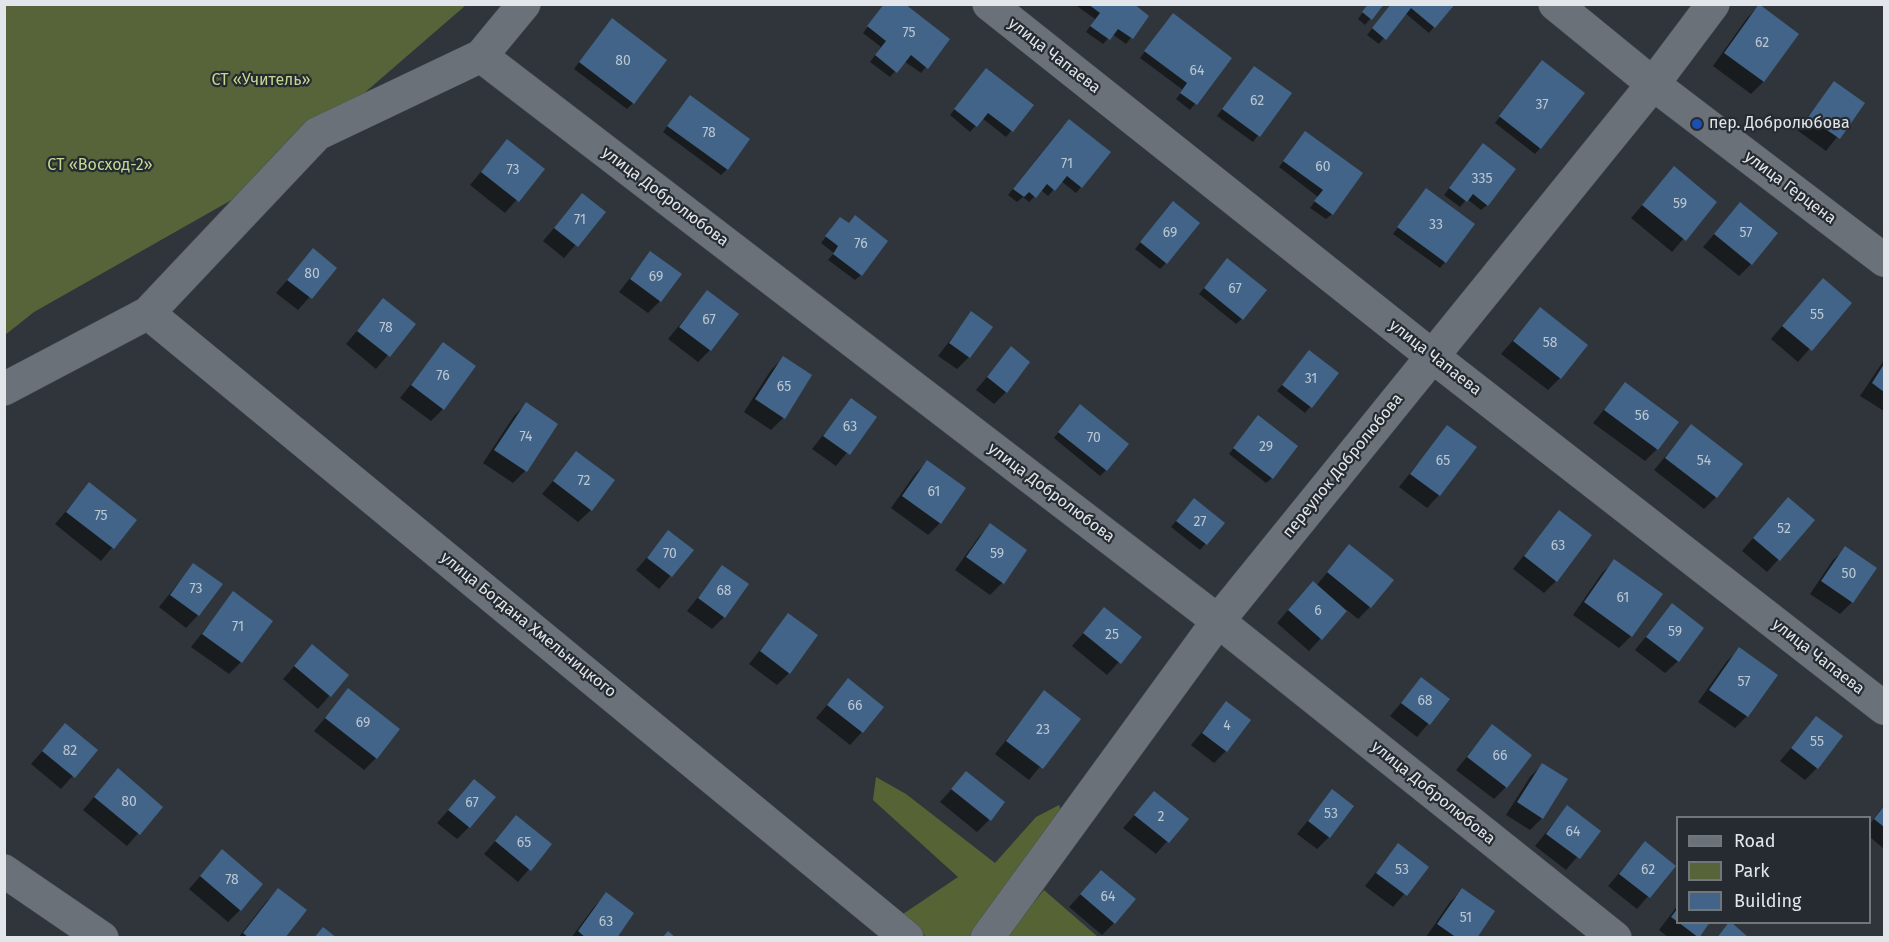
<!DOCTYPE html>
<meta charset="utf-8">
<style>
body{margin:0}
#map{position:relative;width:1889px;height:942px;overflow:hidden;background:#30353b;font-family:"Fira Sans",sans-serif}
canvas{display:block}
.frame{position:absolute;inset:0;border:6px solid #e2e6ea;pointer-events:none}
.legend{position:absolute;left:1676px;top:816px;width:195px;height:108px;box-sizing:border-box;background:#262b31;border:2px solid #71767b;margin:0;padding:8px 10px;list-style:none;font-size:18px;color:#e2e6ea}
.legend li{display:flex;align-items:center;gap:12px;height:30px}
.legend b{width:30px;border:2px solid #71767b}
</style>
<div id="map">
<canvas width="1889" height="942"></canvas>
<div class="frame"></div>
<ul class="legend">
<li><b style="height:8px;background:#6b7178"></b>Road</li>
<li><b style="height:16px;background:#57643a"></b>Park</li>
<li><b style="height:16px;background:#416488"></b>Building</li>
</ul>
</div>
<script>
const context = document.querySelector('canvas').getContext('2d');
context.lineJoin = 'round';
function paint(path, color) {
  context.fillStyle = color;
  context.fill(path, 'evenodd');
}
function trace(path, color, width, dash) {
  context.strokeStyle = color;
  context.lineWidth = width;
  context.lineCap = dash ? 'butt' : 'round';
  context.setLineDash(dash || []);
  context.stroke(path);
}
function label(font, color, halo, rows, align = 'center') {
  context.font = font + ' "Fira Sans",sans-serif';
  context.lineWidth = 4.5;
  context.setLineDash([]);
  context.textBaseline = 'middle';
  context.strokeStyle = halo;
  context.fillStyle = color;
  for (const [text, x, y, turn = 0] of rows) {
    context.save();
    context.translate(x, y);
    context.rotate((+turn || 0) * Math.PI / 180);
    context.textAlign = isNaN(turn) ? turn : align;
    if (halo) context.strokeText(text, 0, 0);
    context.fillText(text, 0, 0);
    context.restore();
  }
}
paint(new Path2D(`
 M5 5H466L258 185 34 312 5 335Z`), '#57643a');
paint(new Path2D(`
 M876 777 906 794 995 863 1036 817 1059 805 1065 822 977 937H926L903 914 958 877 873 800Z
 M1044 890 1098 937 1005 938Z`), '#556335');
paint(new Path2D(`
 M885 4 948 39 921 73 904 61 890 77 870 62 881 47 863 33Z
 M1074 4H1132L1147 16 1126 44 1112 34 1103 44 1086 32 1095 19Z
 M1369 4H1382L1365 25 1358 19Z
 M1392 4H1453L1429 33 1405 13 1379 44 1367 35Z
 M1759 6 1797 34 1763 82 1751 94 1713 66 1747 18Z
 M1167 21 1230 58 1190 110 1176 99 1183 90 1140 58Z
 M606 26 633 103 627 109 574 69Z
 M1537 68 1540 148 1535 154 1495 123Z
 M1249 73 1290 93 1253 142 1217 116Z
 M981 75 1032 105 1006 137 982 118 970 132 950 115Z
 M1834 83 1863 104 1826 151 1797 130Z
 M684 103 727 169 721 175 663 132Z
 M1063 126 1081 187 1076 193 1061 181 1048 196 1041 190 1029 202 1023 197 1017 202 1008 195Z
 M1305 133 1332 214 1326 219 1310 208 1318 197 1279 167Z
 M507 141 543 169 505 213 470 185Z
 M1478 151 1487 205 1481 210 1467 199 1460 207 1444 195Z
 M1674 168 1715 202 1672 252 1631 218Z
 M582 195 604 212 564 258 543 241Z
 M1421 195 1445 262 1440 268 1393 234Z
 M1740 204 1751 264 1739 276 1703 247Z
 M1167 209 1166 263 1160 269 1135 249Z
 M835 225H848L861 275 855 280 828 260 834 253 821 243Z
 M313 250 335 268 298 310 276 293Z
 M650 253 660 301 648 313 619 292Z
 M1222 266 1242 319 1236 324 1199 294Z
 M707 292 710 350 698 362 668 339Z
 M1811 292 1850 303 1798 362 1771 339Z
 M383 300 414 324 376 369 346 344Z
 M1540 309 1560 378 1548 390 1501 354Z
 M971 313 969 357 957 369 938 356Z
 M443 344V409L431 421 400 398Z
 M1011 348 1006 392 994 404 976 390Z
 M783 358V418L771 430 744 412 771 370Z
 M1304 358 1337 374 1305 413 1277 391Z
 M1884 360V411L1860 396Z
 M1625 384 1657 449 1645 461 1593 423Z
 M851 400 875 418 836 466 812 449Z
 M526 404 525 471 513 483 483 463 514 416Z
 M1075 412 1106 470 1100 476 1054 438Z
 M1253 423 1272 478 1266 483 1229 454Z
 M1691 426 1716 497 1704 509 1654 470Z
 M1447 427 1439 495 1427 508 1399 487Z
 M576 453 591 510 578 522 542 494Z
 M927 462 940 523 928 535 891 508 915 474Z
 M89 484 135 520 101 561 55 524Z
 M1188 506 1223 523 1200 550 1171 527Z
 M1776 511 1813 521 1767 572 1742 551Z
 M1559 512 1556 581 1544 593 1513 569Z
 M990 525 1002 583 990 595 955 570 978 538Z
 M669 532 692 550 659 589 636 570Z
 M1349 546 1370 607 1358 619 1347 610 1309 651 1277 623 1301 595 1316 586Z
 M1846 548 1852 602 1840 614 1810 594 1833 560Z
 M1614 561 1631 636 1619 648 1573 615 1602 573Z
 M193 565 198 615 186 628 159 607Z
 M722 567 724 617 712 629 687 611Z
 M234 593 241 662 229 674 191 647Z
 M1672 605 1678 661 1665 673 1635 650Z
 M1104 609 1140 638 1107 675 1072 646Z
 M788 615 789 673 777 685 749 664Z
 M312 646 347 675 318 709 283 679Z
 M1740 649 1747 716 1735 728 1698 702 1727 661Z
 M1421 679 1448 700 1417 737 1390 716Z
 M848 680 862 732 850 745 816 718Z
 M349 690 376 758 364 770 314 731Z
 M1044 692 1079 719 1029 780 995 754Z
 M1226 703V751L1214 763 1191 745Z
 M1816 718 1817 768 1805 780 1780 761Z
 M65 725 96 750 61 789 31 764Z
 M1492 726 1506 787 1494 799 1456 770Z
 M1542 765V818L1530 830 1506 815 1530 777Z
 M966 773 989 820 977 832 940 802Z
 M474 781 469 827 457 839 437 823Z
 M106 783 161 807 127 846 83 810Z
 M1332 791 1329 837 1317 849 1297 834Z
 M1154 793 1186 819 1156 854 1123 828Z
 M1884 805V849L1870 837V824Z
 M1567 807 1599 831 1566 870 1535 846Z
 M516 817 550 845 518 882 484 854Z
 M1645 843 1674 866 1637 909 1608 886Z
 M1398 845 1427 867 1393 907 1365 886Z
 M222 851 240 910 228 922 189 889Z
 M1101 872 1114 923 1102 935 1069 907Z
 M278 890 283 938H238L266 902Z
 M1462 890 1475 938 1426 937 1450 902Z
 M606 894 615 938H571L594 907Z
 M1678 905V922H1708L1697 938H1669L1659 930Z`), '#0007');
paint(new Path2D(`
 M884 4H905L950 39 928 69 911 55 897 73 875 55 886 41 867 26Z
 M1088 4H1134L1149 16 1133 39 1118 29 1110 40 1090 26 1100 13Z
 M1368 4H1384L1372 20 1362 12Z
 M1391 4H1455L1435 28 1411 8 1386 40 1372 28Z
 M1759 4 1799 34 1764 82 1724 53Z
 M1173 13 1232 58 1197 105 1180 93 1187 83 1144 51Z
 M612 18 667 60 634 104 579 62Z
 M1542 60 1585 93 1541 149 1499 116Z
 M1254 66 1292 93 1260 137 1222 109Z
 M986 68 1034 105 1013 132 988 113 977 127 954 109Z
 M1834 81 1865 103 1840 139 1808 117Z
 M690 95 750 139 728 170 667 126Z
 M1069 119 1111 152 1082 188 1067 176 1055 191 1047 184 1036 198 1029 192 1024 197 1013 189Z
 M1305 131 1363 173 1333 215 1314 201 1323 190 1283 161Z
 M507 139 545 169 519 202 481 172Z
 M1483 143 1516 169 1488 206 1473 194 1467 202 1449 188Z
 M1674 166 1717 202 1686 241 1642 205Z
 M1426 188 1475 224 1446 263 1397 227Z
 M582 193 606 212 578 247 554 228Z
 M1173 201 1200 223 1167 264 1140 242Z
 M1740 202 1778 233 1752 265 1714 234Z
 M855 215 888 241 862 276 833 254 838 246 825 236 840 217 849 223Z
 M313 248 337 268 312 299 287 280Z
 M650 251 682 274 661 302 630 279Z
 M1227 258 1267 290 1243 320 1204 288Z
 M1823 278 1852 303 1812 351 1782 326Z
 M707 290 739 314 711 351 679 327Z
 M383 298 416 324 390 357 357 331Z
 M1540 307 1588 345 1561 379 1513 341Z
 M971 311 993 327 970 358 949 343Z
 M443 342 476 366 444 410 411 385Z
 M1011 346 1030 362 1007 393 987 377Z
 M1309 350 1339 373 1312 408 1282 385Z
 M783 356 812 375 785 419 755 399Z
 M1884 364V392L1872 383Z
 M1625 382 1679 422 1658 450 1604 410Z
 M851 398 877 417 850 455 823 436Z
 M526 402 558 424 527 472 494 450Z
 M1080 404 1129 444 1107 471 1058 432Z
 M1258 415 1298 446 1273 479 1233 448Z
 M1691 424 1743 464 1717 498 1665 458Z
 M1447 425 1477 447 1440 496 1410 474Z
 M576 451 615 480 592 511 553 481Z
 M927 460 966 488 941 524 902 496Z
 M89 482 137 520 114 549 66 512Z
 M1788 497 1815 520 1780 561 1753 538Z
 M1194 498 1225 523 1207 545 1176 521Z
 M1559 510 1592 535 1557 582 1524 556Z
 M990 523 1027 550 1004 584 966 557Z
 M668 530 694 550 672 577 647 558Z
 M1349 544 1394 580 1371 608 1327 572Z
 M1845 546 1877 568 1853 603 1821 581Z
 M1614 559 1663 594 1632 637 1584 602Z
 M193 563 223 584 199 616 170 595Z
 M722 565 749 584 725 618 698 598Z
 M1313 581 1347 611 1322 640 1288 610Z
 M233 591 273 621 242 663 202 634Z
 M1672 603 1704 628 1679 662 1646 637Z
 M1104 607 1142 637 1121 664 1083 633Z
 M788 613 818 635 790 674 760 651Z
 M312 644 349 675 331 697 294 666Z
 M1739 647 1778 675 1748 717 1709 690Z
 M1421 677 1450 699 1430 725 1401 703Z
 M848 678 884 707 863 733 827 705Z
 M348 688 400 729 377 759 325 718Z
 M1044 690 1081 719 1043 769 1006 741Z
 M1226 701 1251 720 1227 752 1202 733Z
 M1816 716 1843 736 1818 769 1791 748Z
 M65 723 98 750 75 778 42 751Z
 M1492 724 1532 755 1507 788 1467 757Z
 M1542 763 1568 779 1543 819 1517 802Z
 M118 768 163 807 140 835 94 797Z
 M966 771 1005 802 991 821 951 789Z
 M474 779 496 797 470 828 448 810Z
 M1332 789 1354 806 1330 838 1308 821Z
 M1154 791 1189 819 1169 843 1134 815Z
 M1567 805 1601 831 1580 859 1546 834Z
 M1884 806V827L1874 819Z
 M516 815 552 844 531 871 495 841Z
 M1645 841 1676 866 1650 898 1619 874Z
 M1398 843 1429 867 1407 896 1376 873Z
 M222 849 263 884 241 911 200 876Z
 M1101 870 1136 899 1115 924 1080 894Z
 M278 888 307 910 285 938H249L243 933Z
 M1462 888 1495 911 1477 938H1457L1437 924Z
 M606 892 634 913 617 938H586L578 931Z
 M1678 908V922L1671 917Z
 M1678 922H1710L1699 938Z
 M1729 922H1731L1749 938H1717Z
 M323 927 337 938H314Z
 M668 931 676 938H662Z`), '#416488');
const minor = new Path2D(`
 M989 4 1432 356 1884 708
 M1555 4 1653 84 1884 260
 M481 56 1218 621 1615 938
 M148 313 907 938
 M4 389 148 313 317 134 481 56 524 4
 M4 871 102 938
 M987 938 1218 621 1653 84 1713 4`);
trace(minor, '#4d5156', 34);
trace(minor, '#6b7178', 33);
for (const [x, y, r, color] of [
 [1697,124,6,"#1a4fb4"]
]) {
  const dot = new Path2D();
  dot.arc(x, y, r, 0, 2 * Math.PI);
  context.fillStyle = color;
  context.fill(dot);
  trace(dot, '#262b31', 2);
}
label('14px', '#bac6d2', null, [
 ["75",909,33],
 ["62",1762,43],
 ["80",623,61],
 ["64",1197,71],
 ["62",1257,101],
 ["37",1542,105],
 ["78",709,133],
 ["71",1067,164],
 ["60",1323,167],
 ["73",513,170],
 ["335",1482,179],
 ["59",1680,204],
 ["71",580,220],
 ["33",1436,225],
 ["69",1170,233],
 ["57",1746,233],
 ["76",861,244],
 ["80",312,274],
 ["69",656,277],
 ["67",1235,289],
 ["55",1817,315],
 ["67",709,320],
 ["78",386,328],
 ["58",1550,343],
 ["76",443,376],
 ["31",1311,379],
 ["65",784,387],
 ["56",1642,416],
 ["63",850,427],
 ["74",526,437],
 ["70",1094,438],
 ["29",1266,447],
 ["65",1443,461],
 ["54",1704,461],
 ["72",584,481],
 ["61",934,492],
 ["75",101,516],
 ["27",1200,522],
 ["52",1784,529],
 ["63",1558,546],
 ["70",670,554],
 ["59",997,554],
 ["50",1849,574],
 ["73",196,589],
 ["68",724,591],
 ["61",1623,598],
 ["6",1318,611],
 ["71",238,627],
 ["59",1675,632],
 ["25",1112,635],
 ["57",1744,682],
 ["68",1425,701],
 ["66",855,706],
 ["69",363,723],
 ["4",1227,726],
 ["23",1043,730],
 ["55",1817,742],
 ["82",70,751],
 ["66",1500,756],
 ["80",129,802],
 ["67",472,803],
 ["53",1331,814],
 ["2",1161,817],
 ["64",1573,832],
 ["65",524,843],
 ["53",1402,870],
 ["62",1648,870],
 ["78",232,880],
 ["64",1108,897],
 ["51",1466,918],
 ["63",606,922]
]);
label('16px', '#e2e6ea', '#262b31', [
 ["улица Чапаева",1054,56,38],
 ["улица Герцена",1790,188,37],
 ["улица Добролюбова",665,197,37],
 ["улица Чапаева",1435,358,38],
 ["переулок Добролюбова",1343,466,-51],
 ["улица Добролюбова",1051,493,37],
 ["улица Богдана Хмельницкого",528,625,39],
 ["улица Чапаева",1818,657,38],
 ["улица Добролюбова",1433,793,39]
]);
label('16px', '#c2d98f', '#262b31', [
 ["СТ «Учитель»",261,81],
 ["СТ «Восход-2»",100,166]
]);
label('16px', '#e2e6ea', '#262b31', [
 ["пер. Добролюбова",1709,124]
], 'left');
</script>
